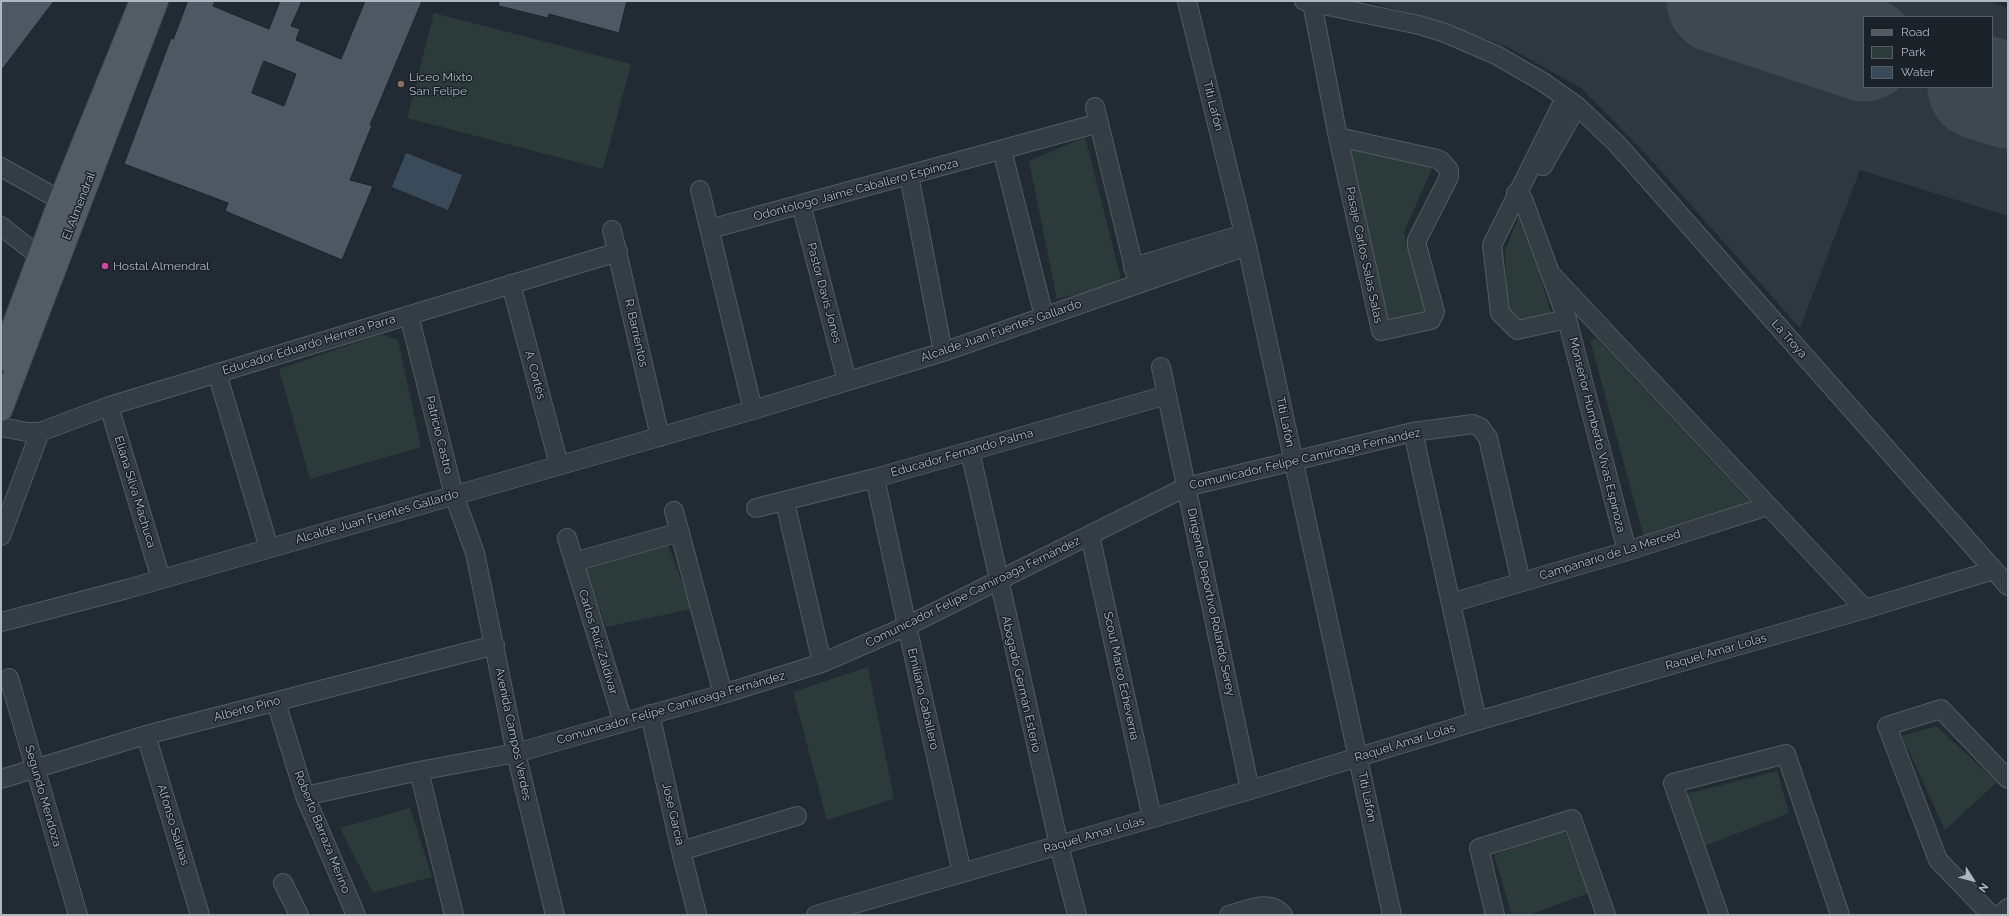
<!DOCTYPE html>
<meta charset="utf-8">
<style>
body{margin:0}
#map{position:relative;width:2009px;height:916px;overflow:hidden;background:#222b33;font-family:Raleway,sans-serif}
canvas{display:block}
.frame{position:absolute;inset:0;border:2px solid #afb8c1;pointer-events:none}
.legend{position:absolute;left:1863px;top:16px;width:130px;height:72px;box-sizing:border-box;background:#1a2228;border:1px solid #565e65;margin:0;padding:5px 7px;list-style:none;font-size:12px;color:#afb8c1}
.legend li{display:flex;align-items:center;gap:8px;height:20px}
.legend b{width:20px;border:1px solid #565e65}
.north{position:absolute;left:1953px;top:860px;width:40px;height:40px;-webkit-text-stroke:3px #1a2228;paint-order:stroke;rotate:126deg;font-size:11px;font-weight:700;line-height:16px;text-align:center;color:#afb8c1}
.north::after{content:'';display:block;margin:auto;width:14px;height:18px;background:#afb8c1;clip-path:polygon(50% 0,100% 100%,50% 72%,0 100%)}
</style>
<div id="map">
<canvas width="2009" height="916"></canvas>
<div class="frame"></div>
<ul class="legend">
<li><b style="height:5px;background:#535c64"></b>Road</li>
<li><b style="height:11px;background:#2a3b39"></b>Park</li>
<li><b style="height:11px;background:#394b5b"></b>Water</li>
</ul>
<div class="north">N</div>
</div>
<script>
const context = document.querySelector('canvas').getContext('2d');
context.lineJoin = 'round';
function paint(path, color) {
  context.fillStyle = color;
  context.fill(path, 'evenodd');
}
function trace(path, color, width, dash) {
  context.strokeStyle = color;
  context.lineWidth = width;
  context.lineCap = dash ? 'butt' : 'round';
  context.setLineDash(dash || []);
  context.stroke(path);
}
function label(font, color, halo, rows, align = 'center') {
  context.font = font + ' Raleway,sans-serif';
  context.lineWidth = 3;
  context.setLineDash([]);
  context.textBaseline = 'middle';
  context.strokeStyle = halo;
  context.fillStyle = color;
  for (const [text, x, y, turn = 0] of rows) {
    context.save();
    context.translate(x, y);
    context.rotate((+turn || 0) * Math.PI / 180);
    context.textAlign = isNaN(turn) ? turn : align;
    if (halo) context.strokeText(text, 0, 0);
    context.fillText(text, 0, 0);
    context.restore();
  }
}
paint(new Path2D(`
 M1364 1H1989L2008 8V216L1860 170 1800 328 1645 153 1581 88 1506 46 1411 13ZM1864 17H1992V87H1864Z`), '#2f3840');
paint(new Path2D(`
 M434 13 631 64 603 169 407 118Z
 M1085 137 1122 283 1057 299 1029 161Z
 M1344 145 1434 164 1404 232 1426 316 1386 323Z
 M1521 211 1551 313 1519 322 1508 316 1505 251Z
 M382 334 398 340 421 447 310 479 279 369Z
 M1597 339 1751 503 1644 537 1590 340Z
 M668 545 692 609 606 627 586 568Z
 M868 667 894 799 827 820 793 692Z
 M1936 726 1997 782 1945 830 1902 736Z
 M1777 771 1789 813 1702 847 1686 794Z
 M410 808 432 877 373 893 340 828Z
 M1564 830 1589 893 1529 915H1512L1494 855Z`), '#2a3b39');
paint(new Path2D(`
 M406 153 462 175 448 210 392 187Z`), '#394b5b');
trace(new Path2D(`
 M1767 1 1791 25`), '#3e4850', 42);
trace(new Path2D(`
 M1719 1 1864 49
 M1980 87 2008 96`), '#3e4850', 105);
const building = new Path2D(`
 M1 1H54L1 71Z
 M188 1H215L213 6 269 29 280 1H302L291 26 300 29 296 40 341 59 365 1H422L370 125H372L350 180 373 186 342 260 225 211 228 203 124 164 171 38 173 39ZM264 61 296 74 284 106 252 93Z
 M499 1H627L619 33 549 14 548 18 499 6Z`);
paint(building, '#4d5862');
trace(building, '#1c242b', 1);
const minor = new Path2D(`
 M1187 1 1247 246 1392 915
 M1304 1 1419 25 1445 33 1496 55 1543 82 1577 106 1617 144 2008 586
 M1312 3 1338 137 1381 331 1431 320 1435 312 1417 246V240L1449 177V170L1440 160 1433 158 1338 137
 M1565 98 1492 245 1500 313 1517 330 1567 319
 M1095 107 1138 284
 M1002 150 1044 316
 M1543 166 1577 106
 M1 167 60 200
 M909 175 943 352
 M700 190 753 410
 M1516 193 1523 199 1567 319 1627 551
 M801 204 847 381
 M1 226 39 256
 M710 229 1099 123
 M612 230 660 437
 M1133 267 1244 234
 M1551 274 1865 609
 M511 284 559 465
 M409 315 454 495 475 553 516 753 555 915
 M1161 367 1250 790
 M217 373 269 548
 M109 406 161 579
 M1 427 27 432H40L109 406 618 252
 M1413 432 1477 721
 M970 451 1059 845 1077 915
 M875 478 907 626 962 873
 M785 502 822 663
 M756 508 875 478 1167 395
 M674 511 723 694
 M1090 535 1152 818
 M1 536 40 432
 M567 538 623 722
 M574 562 680 532
 M1451 603 1627 551 1768 506
 M1 622 127 589 753 410 943 352 1247 246
 M9 678 78 915
 M276 702 305 796 356 915
 M650 714 681 851 697 914
 M146 735 200 915
 M419 771 454 915
 M1 779 146 735 495 645
 M305 796 419 771 516 753 723 694 822 663 907 626 1186 487 1413 432 1473 424 1480 427 1488 438 1521 582
 M681 851 797 816
 M283 883 299 915
 M816 915 1250 790 1477 721 1865 609 1994 570
 M1229 915C1247 910 1270 898 1283 915
 M1495 915 1479 848 1572 819 1606 915
 M1719 915 1673 783 1786 754 1840 915
 M1991 915 1938 860 1887 726 1941 709 2008 779
 M2000 915 2008 908`);
const major = new Path2D(`
 M1 359 60 200 141 1
 M1 410 157 1`);
trace(minor, '#525b62', 20);
trace(major, '#3e464e', 24);
trace(minor, '#353d44', 18);
trace(major, '#535c64', 22);
for (const [x, y, r, color] of [
 [401,84,4,"#8d6e63"],
 [105,266,4,"#d1479c"]
]) {
  const dot = new Path2D();
  dot.arc(x, y, r, 0, 2 * Math.PI);
  context.fillStyle = color;
  context.fill(dot);
  trace(dot, '#1a2228', 1.5);
}
label('12px', '#afb8c1', '#1a2228', [
 ["Liceo Mixto",409,77],
 ["San Felipe",409,91],
 ["Hostal Almendral",113,266]
], 'left');
label('12px', '#afb8c1', '#1a2228', [
 ["Titi Lafón",1213,106,76],
 ["Odontólogo Jaime Caballero Espinoza",856,190,-15],
 ["El Almendral",79,206,-69],
 ["Pasaje Carlos Salas Salas",1364,255,78],
 ["Pastor Davis Jones",824,293,75],
 ["Alcalde Juan Fuentes Gallardo",1001,331,-19],
 ["R. Barrientos",636,333,77],
 ["La Troya",1789,339,48],
 ["Educador Eduardo Herrera Parra",309,345,-17],
 ["A. Cortés",535,375,75],
 ["Titi Lafón",1285,422,78],
 ["Patricio Castro",439,435,76],
 ["Monseñor Humberto Vivas Espinoza",1597,435,76],
 ["Educador Fernando Palma",962,453,-16],
 ["Comunicador Felipe Camiroaga Fernández",1305,459,-13],
 ["Eliana Silva Machuca",135,492,73],
 ["Alcalde Juan Fuentes Gallardo",377,517,-16],
 ["Campanario de La Merced",1610,555,-17],
 ["Comunicador Felipe Camiroaga Fernández",973,592,-26],
 ["Dirigente Deportivo Rolando Serey",1211,602,78],
 ["Carlos Ruiz Zaldívar",598,642,73],
 ["Raquel Amar Lolas",1716,652,-16],
 ["Scout Marco Echeverría",1121,676,78],
 ["Abogado Germán Esterio",1021,684,77],
 ["Emiliano Caballero",923,699,77],
 ["Comunicador Felipe Camiroaga Fernández",671,708,-16],
 ["Alberto Pino",247,709,-15],
 ["Avenida Campos Verdes",513,734,78],
 ["Raquel Amar Lolas",1405,743,-17],
 ["Segundo Mendoza",43,796,74],
 ["Titi Lafón",1367,797,78],
 ["José García",673,814,77],
 ["Alfonso Salinas",173,825,73],
 ["Roberto Barraza Merino",322,832,68],
 ["Raquel Amar Lolas",1094,835,-16]
]);
</script>
